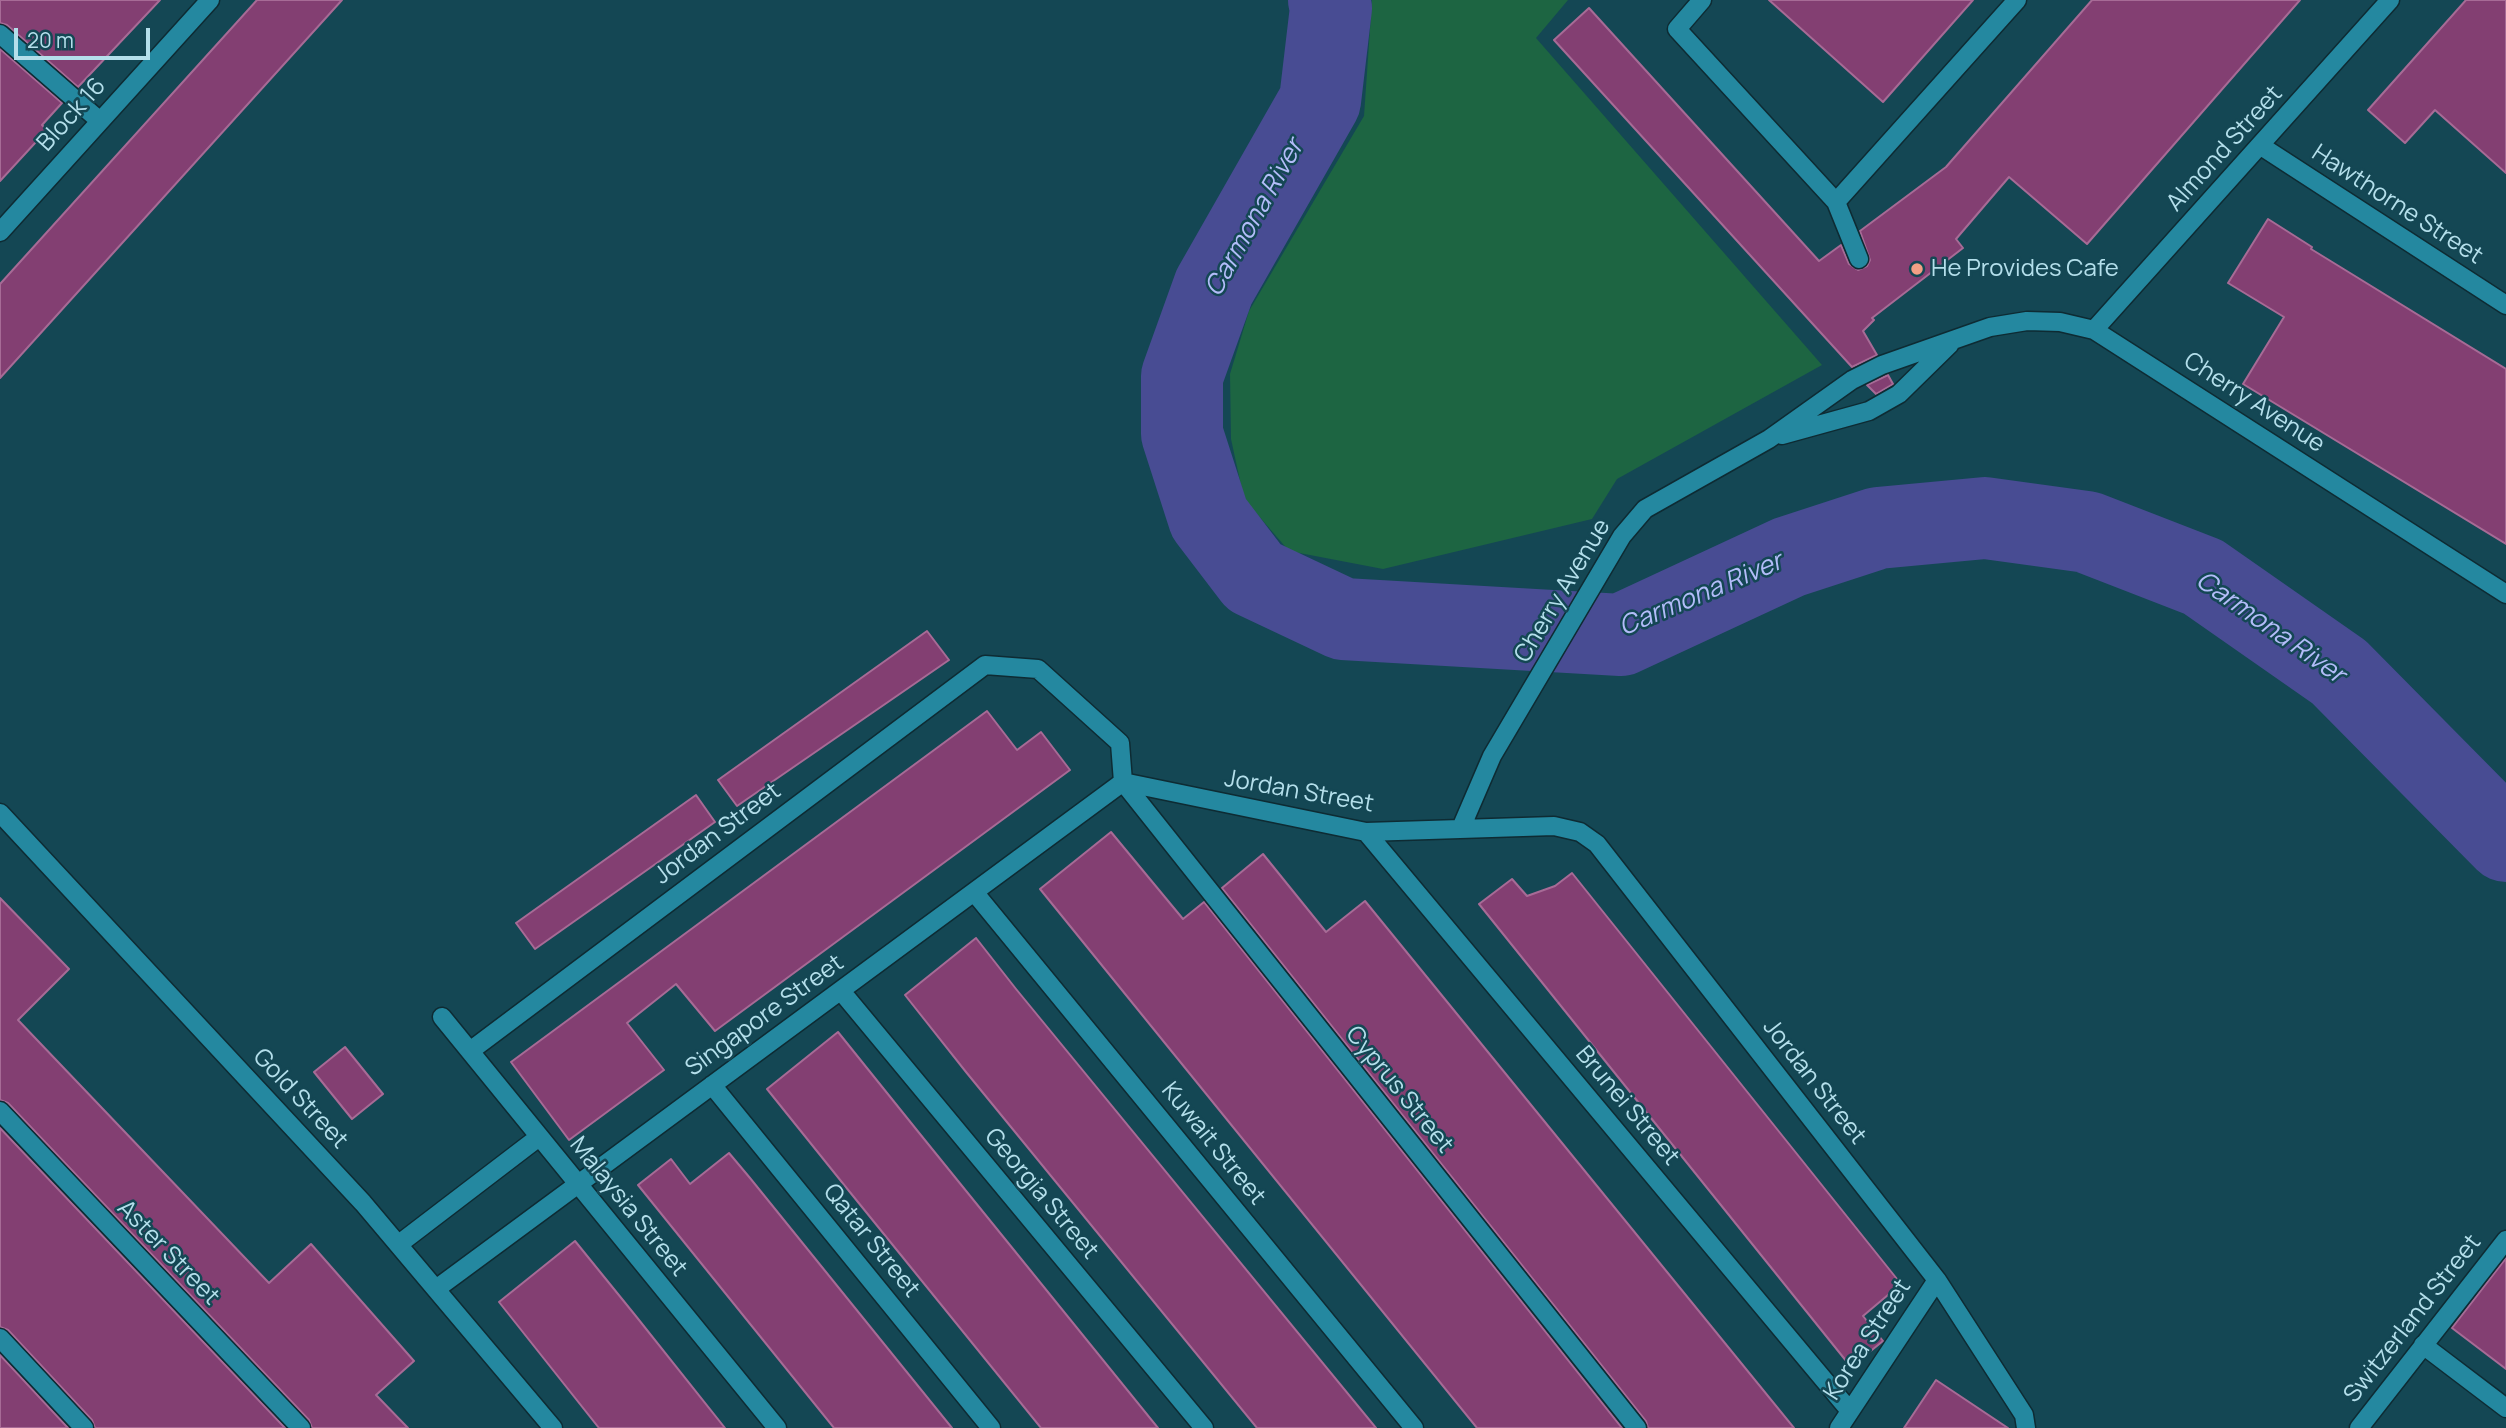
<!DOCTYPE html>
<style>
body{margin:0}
#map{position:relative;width:2506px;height:1428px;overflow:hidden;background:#144754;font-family:Manrope,sans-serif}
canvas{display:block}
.scale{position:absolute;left:14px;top:28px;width:136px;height:32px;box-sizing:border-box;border:4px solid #b4dfeb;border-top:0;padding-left:9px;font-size:21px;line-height:24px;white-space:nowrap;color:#b4dfeb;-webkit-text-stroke:5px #144754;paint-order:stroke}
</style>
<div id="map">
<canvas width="2506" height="1428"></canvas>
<div class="scale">20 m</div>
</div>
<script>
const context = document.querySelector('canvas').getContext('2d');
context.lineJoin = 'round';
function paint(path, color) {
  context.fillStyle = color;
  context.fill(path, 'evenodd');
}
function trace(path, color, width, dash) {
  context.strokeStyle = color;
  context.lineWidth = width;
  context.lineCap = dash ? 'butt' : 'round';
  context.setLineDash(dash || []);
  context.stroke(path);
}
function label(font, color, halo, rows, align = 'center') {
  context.font = font + ' Manrope,sans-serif';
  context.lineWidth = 5;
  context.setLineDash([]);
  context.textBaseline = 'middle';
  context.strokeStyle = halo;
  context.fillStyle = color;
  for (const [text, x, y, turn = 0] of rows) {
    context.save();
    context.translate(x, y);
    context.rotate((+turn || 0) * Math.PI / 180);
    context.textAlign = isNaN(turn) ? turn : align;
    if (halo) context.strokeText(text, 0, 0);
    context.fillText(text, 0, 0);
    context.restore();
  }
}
paint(new Path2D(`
 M1372 0H1568L1536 38 1822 365 1617 479 1592 519 1383 569 1289 551 1244 499 1231 439 1230 374 1249 311 1364 116Z`), '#1d6542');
trace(new Path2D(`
 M1329 0 1331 8 1320 101 1214 287 1182 376V434L1209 518 1254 577 1343 619 1621 635 1789 557 1878 528 1985 518 2087 532 2203 577 2339 672 2506 841`), '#484c93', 82);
const building = new Path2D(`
 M0 0H160L78 87 7 25 0 23Z
 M257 0H342L0 378V284Z
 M1769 0H1973L1883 102Z
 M2092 0H2300L2087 244 2009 177 1956 239 1963 248 1872 318 1874 320 1863 331 1877 355 1852 367 1554 40 1589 8 1819 261 1841 245 1849 264 1858 270 1867 266 1870 260 1860 231 1946 167Z
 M2466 0H2506V173L2435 110 2405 143 2368 110Z
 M0 49 62 103 42 125 47 130 0 181Z
 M2268 219 2312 247 2311 249 2506 369V544L2243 384 2284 317 2228 283Z
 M1888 375 1893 384 1876 394 1867 385Z
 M927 631 949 660 737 806 718 780Z
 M987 711 1017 750 1041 732 1070 770 715 1031 676 984 627 1023 664 1070 569 1140 511 1062Z
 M696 795 715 822 535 949 516 923Z
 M1111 832 1183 919 1204 902 1622 1428H1477L1040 889Z
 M1263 854 1326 932 1365 901 1794 1428H1648L1646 1421 1222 888Z
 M1572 873 1901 1284 1863 1316 1883 1341 1851 1367 1479 904 1512 879 1527 896 1555 886Z
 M0 898 69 969 18 1020 269 1283 311 1244 414 1361 376 1395 408 1428H312L309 1420 8 1103 0 1100Z
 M976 938 1016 989 1376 1428H1257L966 1072 905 995Z
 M838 1032 920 1134 1158 1428H1041L849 1191 767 1089Z
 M345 1047 383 1094 352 1119 314 1072Z
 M0 1128 285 1428H95L92 1420 8 1330 0 1327Z
 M729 1153 750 1178 952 1428H834L638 1185 671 1159 690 1184Z
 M575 1241 635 1315 725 1428H599L499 1302Z
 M2506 1258V1369L2452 1328Z
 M0 1355 68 1428H0Z
 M1936 1380 2008 1428H1904Z`);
paint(building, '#833f72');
trace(building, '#a76b96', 2);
const minor = new Path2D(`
 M1702 0 1677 29 1836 202 1859 259
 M0 34 100 121
 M2261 146 2506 305
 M1836 202 2017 0
 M0 232 210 0
 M2094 330 2390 0
 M1782 435 1869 411 1899 394 1950 344
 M1123 782 1366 832 1554 826 1580 832 1597 844 1937 1280 2024 1415 2026 1428
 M1123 782 1637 1428
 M0 813 363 1203 553 1428
 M1461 828 1492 756 1622 536 1645 509 1769 439 1852 380 1882 365 1990 327 2027 321 2060 322 2094 330 2506 594
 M1366 832 1850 1411
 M974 892 1414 1428
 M841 991 1204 1428
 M442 1017 777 1428
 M470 1051 985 665 1038 669 1120 743 1123 782
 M712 1085 991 1428
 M0 1111 301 1428
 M399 1244 539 1137
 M436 1289 1123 782
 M0 1338 84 1428
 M2423 1345 2506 1408
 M1839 1428 1937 1280
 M2359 1428 2506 1240`);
trace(minor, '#0e2b33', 21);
trace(minor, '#2488a0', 18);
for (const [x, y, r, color] of [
 [1917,269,7,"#f39f85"]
]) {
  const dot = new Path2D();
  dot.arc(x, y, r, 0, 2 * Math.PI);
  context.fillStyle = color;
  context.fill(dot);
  trace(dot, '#144754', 2.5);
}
label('24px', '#b4dfeb', '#144754', [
 ["Block 16",72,115,-48],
 ["Almond Street",2225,149,-48],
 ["Hawthorne Street",2397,205,33],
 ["Cherry Avenue",2254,403,33],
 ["Cherry Avenue",1563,591,-59],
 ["Jordan Street",1299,792,10],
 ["Jordan Street",718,834,-37],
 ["Singapore Street",765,1016,-36],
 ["Jordan Street",1814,1082,52],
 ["Cyprus Street",1399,1090,51],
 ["Gold Street",300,1099,47],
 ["Brunei Street",1627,1106,50],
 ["Kuwait Street",1213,1144,51],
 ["Georgia Street",1041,1194,50],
 ["Malaysia Street",628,1207,51],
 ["Qatar Street",871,1241,51],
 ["Aster Street",168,1253,46],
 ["Switzerland Street",2413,1319,-52],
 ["Korea Street",1868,1340,-57]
]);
label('24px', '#b4dfeb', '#144754', [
 ["He Provides Cafe",1931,269]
], 'left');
label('italic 26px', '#b3bcf9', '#144754', [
 ["Carmona River",1255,218,-61],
 ["Carmona River",1701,595,-23],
 ["Carmona River",2270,628,35]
]);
</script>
